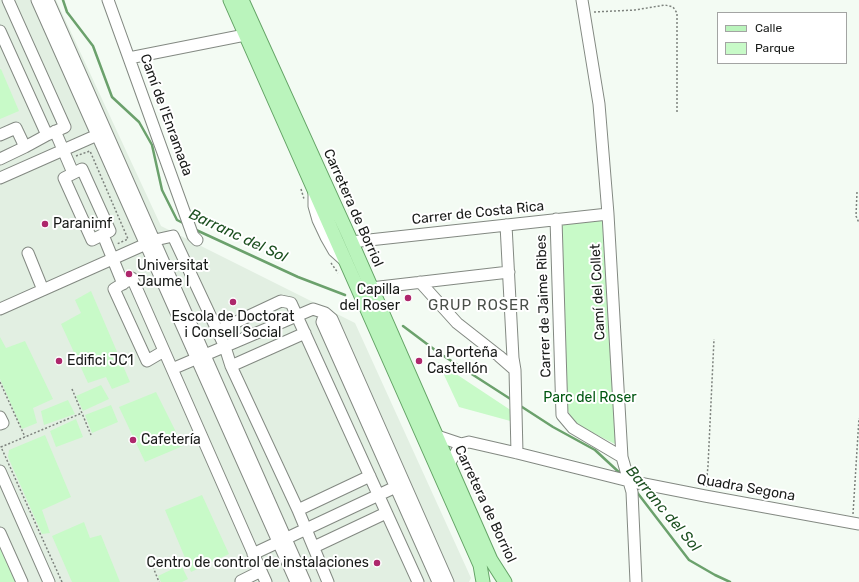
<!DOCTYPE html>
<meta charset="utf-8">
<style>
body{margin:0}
#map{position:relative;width:859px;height:582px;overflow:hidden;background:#f3fbf3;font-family:Rubik,sans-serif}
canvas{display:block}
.legend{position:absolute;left:717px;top:12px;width:130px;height:52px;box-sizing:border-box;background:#fff;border:1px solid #a3a4a3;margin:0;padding:5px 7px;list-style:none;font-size:12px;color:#191b19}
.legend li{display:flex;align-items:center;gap:8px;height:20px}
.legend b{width:20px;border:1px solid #a3a4a3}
</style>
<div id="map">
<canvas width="859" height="582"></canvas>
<ul class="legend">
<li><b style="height:5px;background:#baf4bc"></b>Calle</li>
<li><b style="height:11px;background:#c8fac8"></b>Parque</li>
</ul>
</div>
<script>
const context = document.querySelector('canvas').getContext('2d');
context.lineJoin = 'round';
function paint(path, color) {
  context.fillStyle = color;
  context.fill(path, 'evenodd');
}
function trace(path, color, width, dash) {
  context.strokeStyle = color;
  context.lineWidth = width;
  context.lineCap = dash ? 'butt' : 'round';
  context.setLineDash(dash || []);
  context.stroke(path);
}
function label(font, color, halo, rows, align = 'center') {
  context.font = font + ' Rubik,sans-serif';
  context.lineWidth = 4;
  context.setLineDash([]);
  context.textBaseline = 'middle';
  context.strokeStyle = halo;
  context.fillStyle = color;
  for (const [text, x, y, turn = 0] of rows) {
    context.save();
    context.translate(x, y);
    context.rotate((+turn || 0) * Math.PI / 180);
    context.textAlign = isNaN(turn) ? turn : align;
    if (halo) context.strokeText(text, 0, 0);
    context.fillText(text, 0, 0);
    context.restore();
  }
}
paint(new Path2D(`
 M0 0H56L161 226 355 323 471 578 469 582H0Z`), '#e2efe2');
paint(new Path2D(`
 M0 69H1L19 111 0 119Z
 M604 220 617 445 573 423 567 408 560 224Z
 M91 291 130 382 112 389 106 377 88 383 61 324 81 313 75 300Z
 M0 337 6 348 25 341 53 399 33 408 37 423 22 429 0 379Z
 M438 362 512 411 514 422 459 407Z
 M101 385 109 399 83 411 76 396Z
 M156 392 183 446 145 462 119 407Z
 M68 400 75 414 44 425 41 411Z
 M111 405 118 422 92 433 85 415Z
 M76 419 83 437 56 447 50 431Z
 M45 435 71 497 42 510 50 533 42 534 8 457 9 450Z
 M202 495 229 554 191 572 165 510Z
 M84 522 90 538 101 535 120 582H72L52 536Z
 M0 540 19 582H0Z
 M181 565 188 579 182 582H161L158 576Z`), '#c8fac8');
trace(new Path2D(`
 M63 0 67 12 93 46 112 97 139 122 152 145 162 190 177 220 185 224
 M194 229 298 277 345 295
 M403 326 439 353 512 400
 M519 405 553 427 595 450 622 475
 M636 491 689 560 715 575 730 582`), '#6ba16c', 2.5);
const minor = new Path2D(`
 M37 0 296 582
 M48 0 305 582
 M108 0 193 236 197 240
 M582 0 599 104 608 214 622 457 632 492 636 582
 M0 31 47 135 65 127 8 0
 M129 58 245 35
 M55 131 73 173
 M0 135 16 128 25 147 0 159
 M25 147 47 135
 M82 169 110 231 92 240 64 178Z
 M0 178 104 132
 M314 193V206L318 220 326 237 334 251 345 261
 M556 219 562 415 573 428 622 457
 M506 225 513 358 515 370 517 453
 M103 235 123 284
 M351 242 608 214
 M28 253 43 290
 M420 282 457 323 499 356 515 370
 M371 288 509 272
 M0 309 155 240 173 236 225 347 231 366 298 510 328 582
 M217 331 281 301 291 303 418 582
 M164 351 147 361 114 289 132 278 261 571
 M231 366 305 333
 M172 369 313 309 325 313
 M0 417 3 423 0 424
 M437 436 461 444 469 442 517 453 629 481 705 496 859 524
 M449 464 461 444
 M0 471 49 582
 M298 510 370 476
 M0 533 22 582
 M314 547 386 513
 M253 554 402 484
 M242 582 241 581 261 571 266 582
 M438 582 322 322 325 313 332 319 448 582`);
const major = new Path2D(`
 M230 0 480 565 483 582
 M242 0 348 234 491 560 505 582`);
trace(minor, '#838982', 13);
trace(major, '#64a366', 15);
trace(new Path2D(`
 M594 12 635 10 665 5 673 7 677 13V112
 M76 156 90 151 128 239 117 244
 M301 189 304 199
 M857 192 856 216 859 223
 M331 263 338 273
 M0 382 25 437
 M72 389 91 435
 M706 487 708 466 714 339
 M853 514 859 418
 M153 567 159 582
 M62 582 1 447 82 413`), '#7d827d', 1.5, [2, 2]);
trace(minor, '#fff', 11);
trace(major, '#baf4bc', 13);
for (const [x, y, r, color] of [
 [45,224,4,"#ae276c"],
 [129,274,4,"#ae276c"],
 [408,298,4,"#ae276c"],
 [233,302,4,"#ae276c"],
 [59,361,4,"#ae276c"],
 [419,361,4,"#ae276c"],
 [133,440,4,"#ae276c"],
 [377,563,4,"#ae276c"]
]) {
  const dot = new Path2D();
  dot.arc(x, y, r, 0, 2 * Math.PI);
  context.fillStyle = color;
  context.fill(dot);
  trace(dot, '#fff', 1.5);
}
label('14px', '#191b19', '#fff', [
 ["Camí de l'Enramada",166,115,70],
 ["Carretera de Borriol",353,208,66],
 ["Carrer de Costa Rica",478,213,-6],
 ["Camí del Collet",598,292,-93],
 ["Carrer de Jaime Ribes",544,306,-92],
 ["Quadra Segona",746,488,10],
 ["Carretera de Borriol",485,504,65]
]);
label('14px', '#191b19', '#fff', [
 ["Paranimf",53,224],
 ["Universitat",137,266],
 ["Jaume I",137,282],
 ["Capilla",400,290,"right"],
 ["del Roser",400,306,"right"],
 ["Escola de Doctorat",233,317,"center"],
 ["i Consell Social",233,333,"center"],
 ["La Porteña",427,353],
 ["Castellón",427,369],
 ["Edifici JC1",67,361],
 ["Cafetería",141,440],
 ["Centro de control de instalaciones",369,563,"right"]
], 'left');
label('14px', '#005711', '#fff', [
 ["Parc del Roser",590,398]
]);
label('italic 15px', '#1c5020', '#fff', [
 ["Barranc del Sol",238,236,25],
 ["Barranc del Sol",663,509,50]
]);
context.letterSpacing = '1px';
label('15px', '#4a4f49', '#fff', [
 ["GRUP ROSER",479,306]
]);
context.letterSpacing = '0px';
</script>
